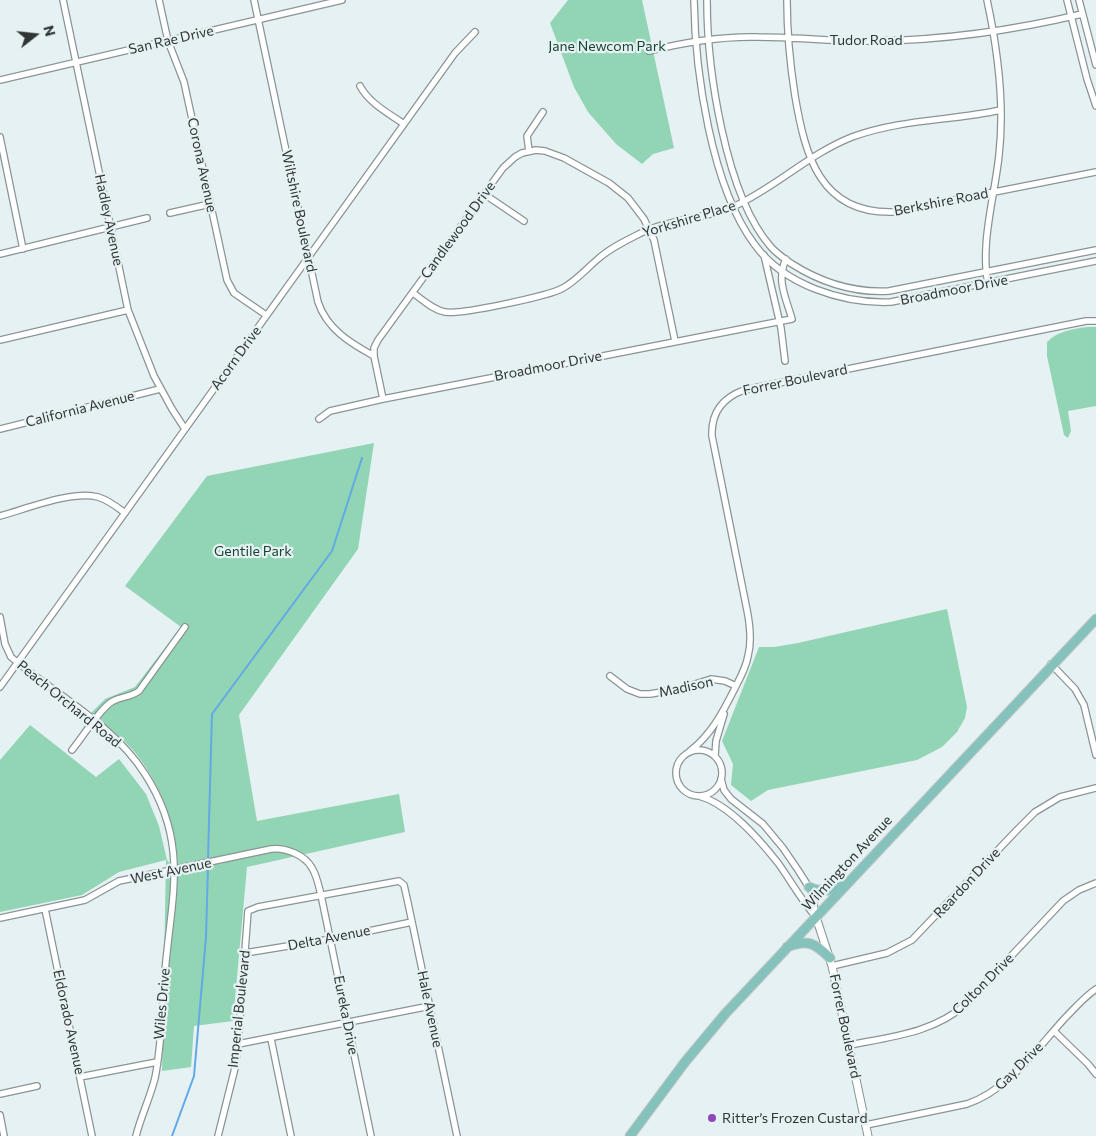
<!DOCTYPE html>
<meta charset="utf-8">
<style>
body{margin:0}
#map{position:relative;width:1096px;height:1136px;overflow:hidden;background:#e5f1f2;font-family:Commissioner,sans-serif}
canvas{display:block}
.north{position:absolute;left:10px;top:10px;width:50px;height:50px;-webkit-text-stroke:4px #e5f1f2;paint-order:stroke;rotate:74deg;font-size:14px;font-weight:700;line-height:20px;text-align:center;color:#303535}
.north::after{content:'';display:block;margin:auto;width:18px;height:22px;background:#303535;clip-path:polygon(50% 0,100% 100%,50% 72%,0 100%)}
</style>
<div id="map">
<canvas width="1096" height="1136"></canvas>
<div class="north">N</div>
</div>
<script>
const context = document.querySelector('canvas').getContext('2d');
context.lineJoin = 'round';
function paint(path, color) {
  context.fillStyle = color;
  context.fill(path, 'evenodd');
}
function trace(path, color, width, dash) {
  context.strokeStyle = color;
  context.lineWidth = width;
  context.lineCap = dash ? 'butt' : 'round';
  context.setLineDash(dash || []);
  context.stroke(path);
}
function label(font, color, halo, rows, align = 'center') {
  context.font = font + ' Commissioner,sans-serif';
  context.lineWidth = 4.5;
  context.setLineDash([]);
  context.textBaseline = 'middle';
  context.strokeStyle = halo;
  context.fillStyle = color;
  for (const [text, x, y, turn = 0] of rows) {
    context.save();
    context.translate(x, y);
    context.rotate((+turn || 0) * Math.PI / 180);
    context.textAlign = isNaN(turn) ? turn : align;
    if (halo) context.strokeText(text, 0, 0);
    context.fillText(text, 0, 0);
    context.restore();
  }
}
paint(new Path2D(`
 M568 0H642L674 148 653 154 642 164 616 144 588 112 574 87 550 23Z
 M1087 327H1096V406L1068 411 1071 431 1068 438 1064 435 1047 356V342C1058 331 1072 329 1087 327Z
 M374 443 358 549 239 715 257 821 399 794 405 832 247 867 233 1021 194 1026 191 1067 162 1071 166 860 119 872 82 895 0 912V760L30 725 96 777 119 759 146 794 159 826 167 860 175 869 178 866C177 825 159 780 132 749 120 736 104 725 91 713L105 699 135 687 181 627 125 586 207 476Z
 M947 609 967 707 965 718 957 732 942 747 917 760 768 790 751 801 731 785 733 764 722 741 759 647H774L798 643Z`), '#92d5b4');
trace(new Path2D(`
 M208 859 212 714 332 551 362 458
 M172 1136 194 1076 206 937 208 866`), '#63a8e7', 2);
const minor = new Path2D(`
 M63 0 128 310 154 376 172 409 185 429
 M159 0 168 41 184 82 227 280 234 293 266 315
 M254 0 318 302C327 329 350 343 374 356L383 399
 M694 0C695 71 711 187 755 245 784 285 843 304 891 302L1096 261
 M707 0C707 68 725 195 771 247 777 254 785 259 792 264 822 283 854 293 889 291L1096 250
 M787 0C787 32 790 64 795 96 805 154 819 214 893 212L1096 172
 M987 0C998 51 1005 103 999 155 995 195 980 243 988 283
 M1067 0 1087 79 1096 106
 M1079 0 1096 65
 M649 51C685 42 721 36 758 37 797 37 836 42 876 41 945 40 1015 30 1082 14
 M0 80 342 0
 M360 86C369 103 388 113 404 124
 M0 137 23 249
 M529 151 527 136 543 112
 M484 194 524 221
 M170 213 210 204
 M0 254 147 218
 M764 255 781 328 785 361
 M413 293C423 300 433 310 445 312 460 315 549 296 563 288 577 280 586 269 598 259 609 249 623 242 637 235 667 219 703 220 735 206 776 187 809 154 852 137 901 119 950 121 1001 110
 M0 340 128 310
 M374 356V348L378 340 503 168 515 157 522 153 536 150 545 151 564 158 609 183 628 198 644 219 654 240 675 341
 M319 419 330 411 383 399 792 319C786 298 776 280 786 259
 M0 429 160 389
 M0 516C26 509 73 490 98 497 108 500 116 506 125 513
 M0 617 5 644 11 657C55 694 114 725 145 774 190 844 171 897 165 972 162 1007 162 1044 155 1078 150 1098 141 1116 136 1136
 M1051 664 1075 689 1084 705 1096 755
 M610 676 627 689 640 694H650L679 689 711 679 725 681 736 686
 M0 687 455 53 475 32
 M72 750C82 738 101 707 113 701 122 696 129 698 139 691L185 627
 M676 773a23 23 0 1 1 46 0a23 23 0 1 1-46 0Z
 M690 751C711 735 723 712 735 688 740 678 746 668 748 656 752 641 750 625 747 610L712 436C711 413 722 398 744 390L1036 331 1086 321H1096
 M715 756 716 741 724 714
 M721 779 724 790 731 799 763 824 783 848 798 870 812 892 816 917
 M699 796C729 804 759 839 778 863 791 881 801 900 816 917
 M45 909 92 1136
 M0 918 85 900 119 881 271 849C285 847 305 855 312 868 317 876 319 887 321 895L371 1136
 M245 953 331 939 412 922
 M832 966 887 953 912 940 1017 830 1035 812 1060 797 1096 788
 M1054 1031 1088 1064 1096 1074
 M271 1039 291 1136
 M238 1044 430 1006
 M849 1045C890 1037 934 1033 966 1004L1063 901 1079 890 1096 883
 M80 1077 157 1062
 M0 1094 37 1086
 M0 1115 4 1136
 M866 1125 967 1104C1008 1090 1036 1050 1065 1018 1075 1008 1084 997 1096 989
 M218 1136 235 1068 238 1044 248 911 258 907 399 881 404 885 408 903 457 1136`);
const tertiary = new Path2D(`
 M816 917 832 966 868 1136`);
const primary = new Path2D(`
 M809 887C820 893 831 891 843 886
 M787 947C808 939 815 943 830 958
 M630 1136 685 1062 725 1014 1096 619`);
trace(minor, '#8a9495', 8);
trace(tertiary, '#8a9495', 9);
trace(primary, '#c9caca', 11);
trace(minor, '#fff', 5.5);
trace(tertiary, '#fff', 7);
trace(primary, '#85c2bb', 9);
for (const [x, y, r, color] of [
 [712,1118,5,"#9046b8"]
]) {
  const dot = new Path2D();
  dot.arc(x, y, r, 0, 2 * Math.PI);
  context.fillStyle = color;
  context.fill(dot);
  trace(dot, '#e5f1f2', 2);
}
label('14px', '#303535', '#e5f1f2', [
 ["San Rae Drive",171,40,-13],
 ["Tudor Road",866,40],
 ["Corona Avenue",202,165,78],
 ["Berkshire Road",941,202,-11],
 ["Wiltshire Boulevard",299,211,78],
 ["Yorkshire Place",689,219,-17],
 ["Hadley Avenue",109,220,78],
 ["Candlewood Drive",458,230,-54],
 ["Broadmoor Drive",954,290,-11],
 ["Acorn Drive",236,358,-54],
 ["Broadmoor Drive",548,366,-11],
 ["Forrer Boulevard",795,380,-12],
 ["California Avenue",80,409,-14],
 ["Madison",686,687,-12],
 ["Peach Orchard Road",69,704,39],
 ["Wilmington Avenue",847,863,-47],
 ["West Avenue",171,871,-12],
 ["Reardon Drive",967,883,-47],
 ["Delta Avenue",329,938,-11],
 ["Colton Drive",983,984,-45],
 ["Wiles Drive",162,1004,-85],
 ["Imperial Boulevard",239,1009,-84],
 ["Hale Avenue",430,1009,78],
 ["Eureka Drive",346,1015,79],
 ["Eldorado Avenue",69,1022,78],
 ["Forrer Boulevard",845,1026,78],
 ["Gay Drive",1019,1066,-45]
]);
label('14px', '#194432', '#e5f1f2', [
 ["Jane Newcom Park",607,46],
 ["Gentile Park",253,551]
]);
label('14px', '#303535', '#e5f1f2', [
 ["Ritter’s Frozen Custard",722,1118]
], 'left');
</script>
